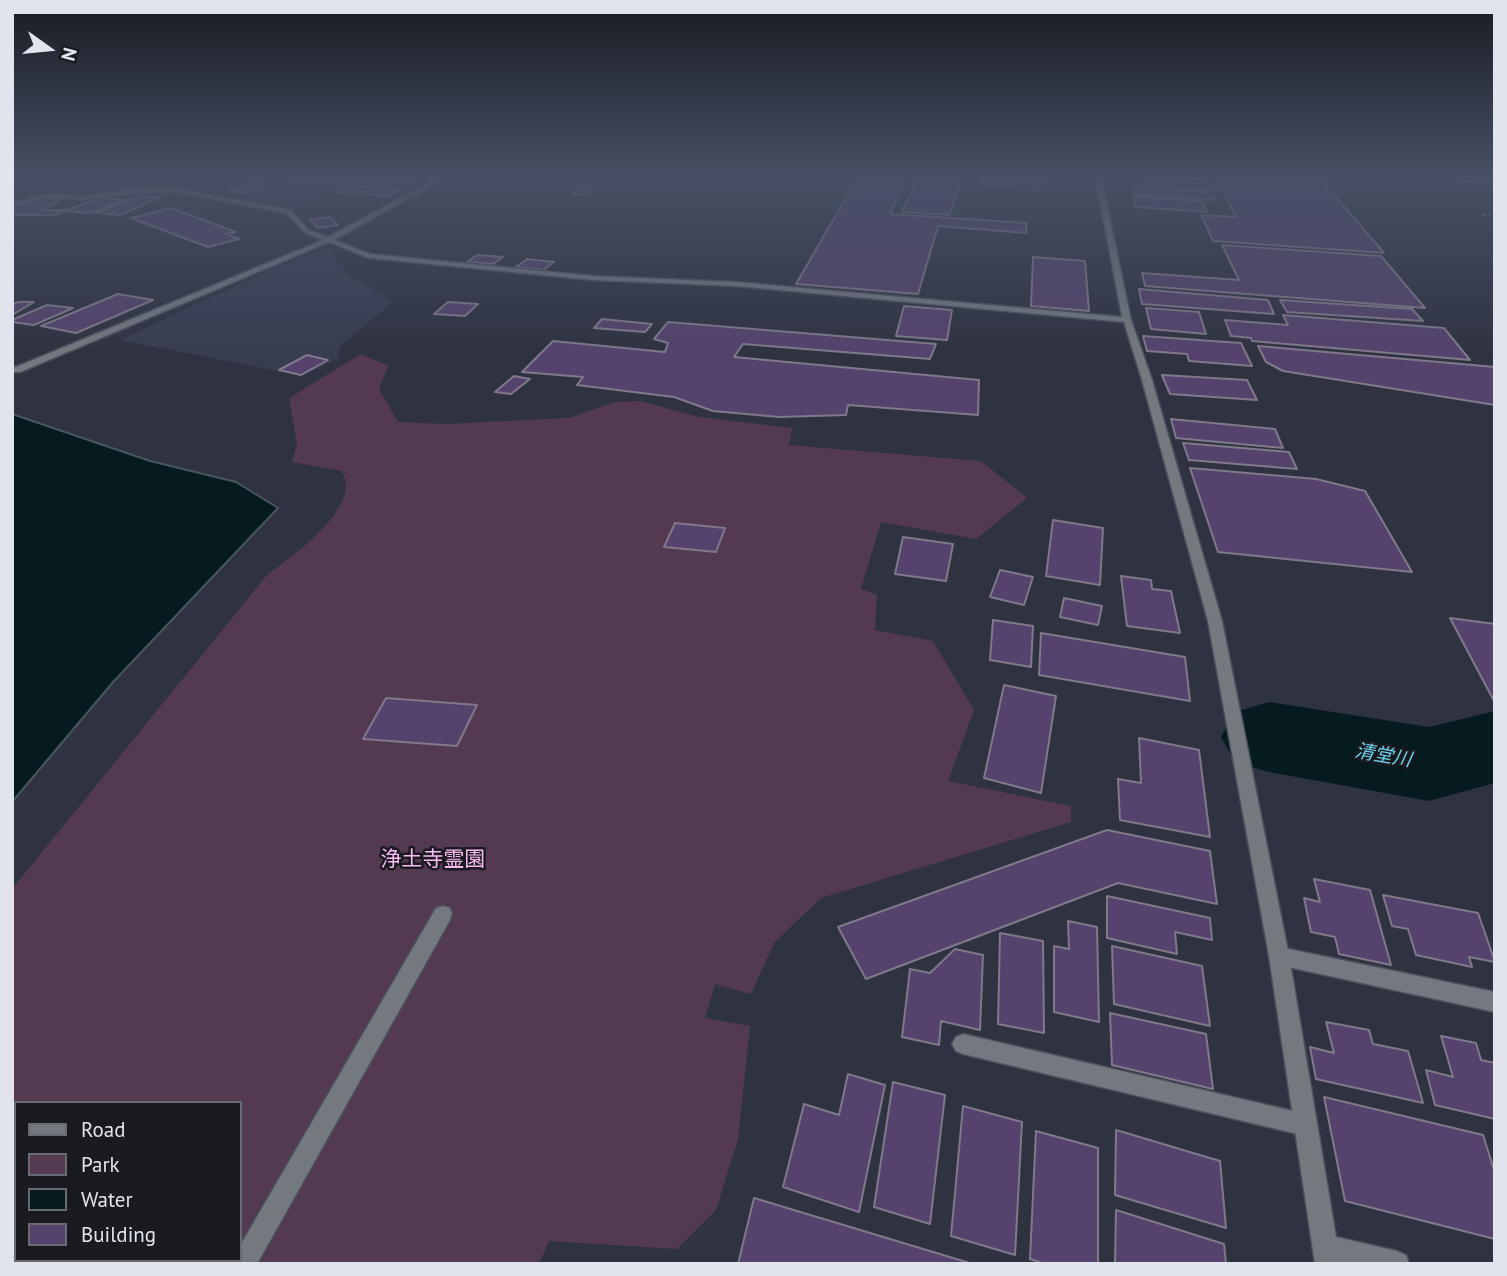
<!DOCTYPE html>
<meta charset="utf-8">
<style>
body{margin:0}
#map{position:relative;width:1507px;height:1276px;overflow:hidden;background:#2f3341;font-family:"PT Sans",sans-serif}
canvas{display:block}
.frame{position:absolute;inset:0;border:14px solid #e1e4ed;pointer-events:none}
.legend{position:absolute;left:14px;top:1101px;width:228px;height:161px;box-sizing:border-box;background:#191b21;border:2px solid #696b73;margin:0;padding:9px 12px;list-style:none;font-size:21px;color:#e1e4ed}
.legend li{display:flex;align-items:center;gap:14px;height:35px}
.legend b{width:35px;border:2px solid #696b73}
.north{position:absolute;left:14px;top:14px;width:70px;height:70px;-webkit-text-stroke:5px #191b21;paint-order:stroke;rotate:105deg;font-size:19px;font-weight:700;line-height:28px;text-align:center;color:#e1e4ed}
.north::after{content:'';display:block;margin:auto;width:24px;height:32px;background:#e1e4ed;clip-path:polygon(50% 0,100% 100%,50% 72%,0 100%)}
</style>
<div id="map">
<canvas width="1507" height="1276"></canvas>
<div class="frame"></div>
<ul class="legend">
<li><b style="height:9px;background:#73797f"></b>Road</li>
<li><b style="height:19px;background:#533a50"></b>Park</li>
<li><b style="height:19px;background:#061b20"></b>Water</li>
<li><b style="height:19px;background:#55436d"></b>Building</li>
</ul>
<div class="north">N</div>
</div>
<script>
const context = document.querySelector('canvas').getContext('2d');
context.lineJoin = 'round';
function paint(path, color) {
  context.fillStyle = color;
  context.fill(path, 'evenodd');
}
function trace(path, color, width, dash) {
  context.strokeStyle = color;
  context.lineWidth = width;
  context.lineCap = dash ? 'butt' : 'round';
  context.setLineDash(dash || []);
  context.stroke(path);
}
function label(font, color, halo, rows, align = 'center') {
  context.font = font + ' "PT Sans","Noto Sans JP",sans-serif';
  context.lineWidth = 5;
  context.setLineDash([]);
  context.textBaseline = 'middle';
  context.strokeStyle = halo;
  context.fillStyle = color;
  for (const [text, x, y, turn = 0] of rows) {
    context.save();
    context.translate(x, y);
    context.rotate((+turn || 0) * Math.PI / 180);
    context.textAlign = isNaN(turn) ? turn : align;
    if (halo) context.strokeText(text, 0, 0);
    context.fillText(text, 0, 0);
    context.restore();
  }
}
paint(new Path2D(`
 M297 176H430L405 188 350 185 296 208 241 198Z
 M330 247 345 272 394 301 340 346 338 359 302 376 120 340 271 269Z`), '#373c51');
paint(new Path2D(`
 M361 354 388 366 379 389 398 422 446 424 569 418 615 402 640 401 699 417 792 428 789 445 981 461 1027 498 976 539 881 522 861 589 877 595 875 630 933 641 974 710 948 781 1071 806V822L821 898 774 943 751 994 715 984 705 1018 750 1026 738 1139 716 1210 677 1249 549 1241 539 1264H12V889L267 575C292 556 343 521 346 487 347 483 344 476 342 471L292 462 297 445 289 398ZM16 1103H240V1260H16Z`), '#533a50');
const water = new Path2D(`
 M12 414 150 461 236 482 278 508 114 681 12 802Z`);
paint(water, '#061b20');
trace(water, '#48575e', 2);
paint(new Path2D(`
 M1269 702 1429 727 1495 711V783L1429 801 1269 772 1235 762 1221 737 1235 712Z`), '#061b20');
const building = new Path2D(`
 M981 176H1044L1045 189 980 185Z
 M1144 176H1205L1207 179 1173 177 1175 182 1211 184 1215 191 1149 187Z
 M1214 176 1320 178 1384 253 1213 241 1201 215 1236 217Z
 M1452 176H1495V183L1458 181Z
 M858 177 905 180 890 214 1027 223 1026 233 938 226 918 294 796 284Z
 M916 181 960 184 950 215 902 212Z
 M250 183 268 184 246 193 229 191Z
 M586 185 598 186 585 195 573 194Z
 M350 186 399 190 386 197 351 192 336 193Z
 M1132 188 1211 192 1216 200 1134 195Z
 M139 196 161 197 120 215 96 213Z
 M1133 197 1202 201 1207 212 1135 207Z
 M100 198 126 200 90 213 64 211Z
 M45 199H63L41 210H65L55 215H12V207Z
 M171 208 236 232 226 234 239 239 208 247 131 218Z
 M330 217 338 225 318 228 310 220Z
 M1222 245 1381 256 1425 308 1145 286 1142 273 1239 280Z
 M477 255 503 257 493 264 467 262Z
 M1033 257 1085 261 1089 311 1031 306Z
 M527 259 554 262 543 270 516 267Z
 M1139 289 1268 300 1274 314 1142 304Z
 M118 294 153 300 76 333 41 326Z
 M1280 300 1412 309 1423 321 1287 312Z
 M18 302H34L12 315V305Z
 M448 302 478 304 465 316 434 314Z
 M47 305 73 308 34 325 12 322V320Z
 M904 306 952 310 947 340 896 336Z
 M1146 308 1199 312 1206 334 1151 329Z
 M1283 315 1444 328 1470 360 1252 341 1251 338 1231 336 1225 320 1288 325Z
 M602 319 652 324 645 332 594 328Z
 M668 322 936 344 930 359 743 344 734 357 979 380 978 415 848 405 846 415 779 417 713 411 674 397 577 385 583 377 522 372 553 341 665 352 668 343 654 339Z
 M1143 336 1241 343 1252 366 1189 361 1187 354 1147 351Z
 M1258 346 1495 367V405L1283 371 1266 362Z
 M307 355 328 360 301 375 279 370Z
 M1162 375 1247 380 1257 400 1170 394Z
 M514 376 530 379 511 394 495 392Z
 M1171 419 1275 429 1283 448 1176 438Z
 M1183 443 1289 452 1297 469 1189 460Z
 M1190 468 1316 479 1365 491 1412 572 1218 552Z
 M1053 520 1103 528 1100 585 1046 576Z
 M675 523 725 528 716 552 664 547Z
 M903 537 953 544 946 581 895 574Z
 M1000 570 1033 577 1024 605 990 597Z
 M1121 576 1151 580 1152 589 1171 591 1180 633 1127 626Z
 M1064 598 1102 606 1098 625 1060 617Z
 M1450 618 1495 624V699H1493Z
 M993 620 1033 626 1031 667 990 660Z
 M1041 633 1185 657 1190 701 1039 675Z
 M1004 685 1056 696 1041 793 984 778Z
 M386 698 477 705 457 746 363 739Z
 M1139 738 1199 750 1210 837 1120 820 1118 779 1141 783Z
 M1107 830 1210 851 1217 904 1118 883 866 979 838 927Z
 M1314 879 1370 890 1391 965 1339 954 1335 937 1311 932 1304 898 1320 902Z
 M1383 895 1478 913 1495 962 1469 957 1472 967 1416 955 1408 929 1392 926Z
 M1107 896 1210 918 1212 940 1175 932 1177 954 1107 938Z
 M1068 921 1097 927 1099 1022 1054 1012V946L1069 949Z
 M1000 933 1043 941 1044 1033 998 1024Z
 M1112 946 1202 966 1210 1026 1114 1004Z
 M955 949 983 955 980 1030 941 1021 939 1045 902 1037 910 969 930 973Z
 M1110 1013 1206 1034 1213 1089 1112 1065Z
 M1326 1022 1369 1030 1373 1044 1408 1051 1423 1103 1316 1079 1310 1047 1334 1053Z
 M1441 1036 1476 1043 1481 1060 1495 1063V1119L1435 1105 1426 1070 1453 1077Z
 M848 1074 885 1085 859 1212 783 1187 804 1104 839 1115Z
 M893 1082 945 1095 930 1224 874 1207Z
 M1324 1097 1483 1135 1495 1173V1239L1345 1201Z
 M963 1106 1022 1122 1015 1255 951 1236Z
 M1116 1130 1220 1161 1226 1228 1115 1195Z
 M1036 1131 1098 1148V1264H1045L1030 1259Z
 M754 1198 973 1264H738Z
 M1116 1210 1224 1244 1226 1264H1115Z`);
paint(building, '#55436d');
trace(building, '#7f798a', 2);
const lane = new Path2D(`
 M443 906 450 908 452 914 450 920 257 1264H231L232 1260H240V1246L436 908Z
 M1279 947 1495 992V1012L1279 965 1272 962 1269 956 1272 950Z
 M963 1034 1306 1114 1314 1117 1317 1125 1314 1133 1306 1136 963 1054 956 1051 952 1044 956 1037Z`);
const street = new Path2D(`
 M441 176H449L334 240 370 254 593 276 736 282 1122 317 1095 176H1101L1131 320 1152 380 1222 621 1289 956 1336 1237 1397 1251 1406 1255 1409 1264H1315L1269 956 1208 621 1142 380 1124 322 736 286 593 280 369 258 329 242 20 372H12V366L16 367 323 240 304 232 287 213 173 192 124 194 86 200 49 198 12 207V203L49 194 86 196 124 190 173 188 291 210 308 230 328 237Z`);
trace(lane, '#4b4f5d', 3);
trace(street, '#4b4f5d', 3);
trace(new Path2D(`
 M1482 215 1495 216`), '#717581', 2, [3.5, 2]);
paint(lane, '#73797f');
paint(street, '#73797f');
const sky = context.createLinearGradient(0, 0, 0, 355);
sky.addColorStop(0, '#1a1c24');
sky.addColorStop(0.5, '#475065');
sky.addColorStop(1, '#47506500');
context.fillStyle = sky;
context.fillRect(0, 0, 1507, 355);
label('italic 19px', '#6fd4ee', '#191b21', [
 ["清堂川",1383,756,10]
]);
label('21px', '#f9baf1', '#191b21', [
 ["浄土寺霊園",433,860]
]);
</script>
